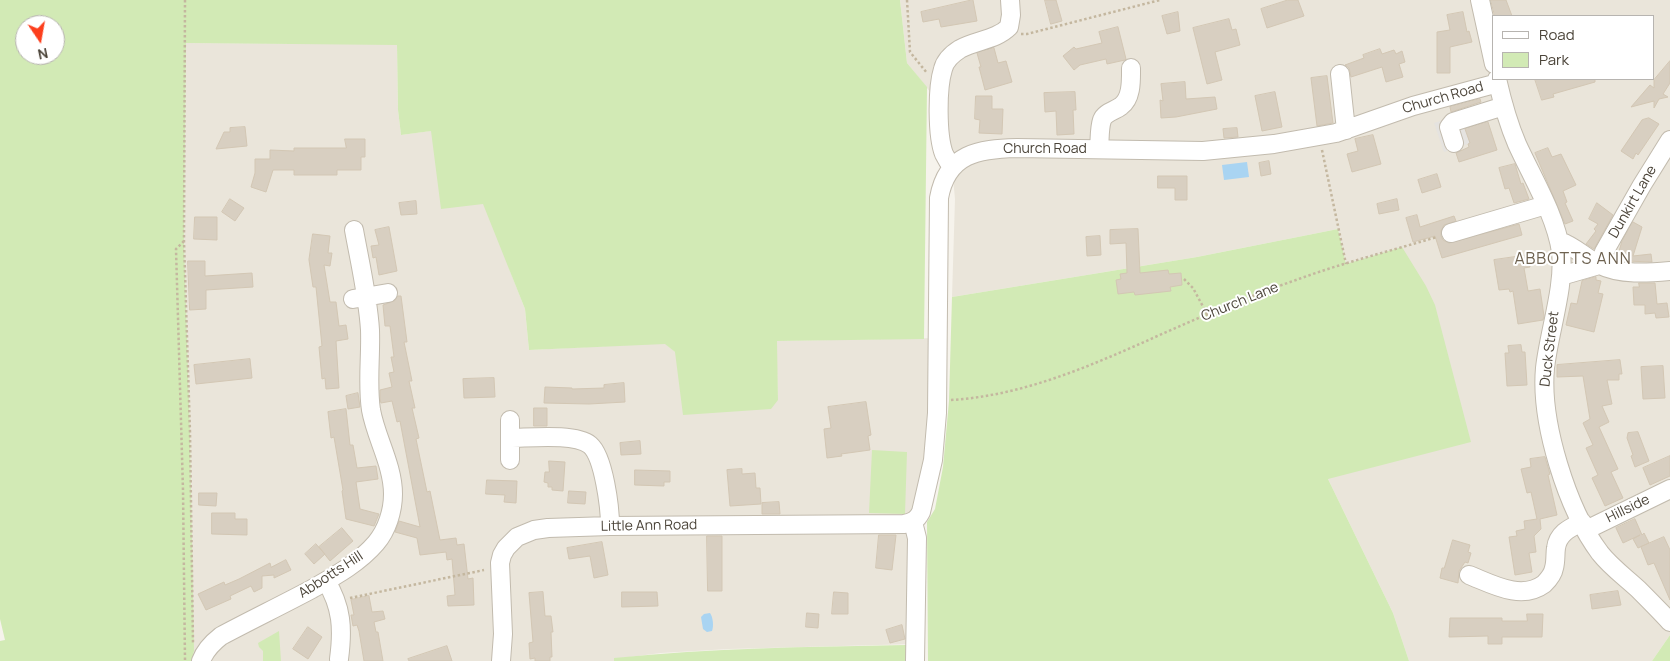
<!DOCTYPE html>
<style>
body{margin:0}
#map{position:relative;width:1670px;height:661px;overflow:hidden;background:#f6f3ec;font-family:Manrope,sans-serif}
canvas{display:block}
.legend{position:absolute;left:1492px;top:15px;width:162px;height:65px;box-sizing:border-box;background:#fff;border:1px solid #b7b4b0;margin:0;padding:6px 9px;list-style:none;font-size:15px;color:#4b4439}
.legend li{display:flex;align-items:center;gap:10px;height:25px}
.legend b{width:25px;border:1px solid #b7b4b0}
.north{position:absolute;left:15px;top:15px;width:50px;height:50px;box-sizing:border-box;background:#fff;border:1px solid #b7b4b0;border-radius:50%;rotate:168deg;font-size:14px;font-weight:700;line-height:20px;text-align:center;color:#4b4439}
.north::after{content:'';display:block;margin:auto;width:18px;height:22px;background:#fc3f1d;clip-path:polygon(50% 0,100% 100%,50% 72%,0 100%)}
</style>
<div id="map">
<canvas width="1670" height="661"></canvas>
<ul class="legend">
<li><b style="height:6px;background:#fff"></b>Road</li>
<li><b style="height:14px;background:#d2eab5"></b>Park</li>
</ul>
<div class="north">N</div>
</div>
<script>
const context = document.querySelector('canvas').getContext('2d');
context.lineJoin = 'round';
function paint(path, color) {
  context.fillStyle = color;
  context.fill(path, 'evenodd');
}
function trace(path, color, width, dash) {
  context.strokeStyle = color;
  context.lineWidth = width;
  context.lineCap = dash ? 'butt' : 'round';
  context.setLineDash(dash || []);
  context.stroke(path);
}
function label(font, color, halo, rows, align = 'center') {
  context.font = font + ' Manrope,sans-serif';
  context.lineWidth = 4;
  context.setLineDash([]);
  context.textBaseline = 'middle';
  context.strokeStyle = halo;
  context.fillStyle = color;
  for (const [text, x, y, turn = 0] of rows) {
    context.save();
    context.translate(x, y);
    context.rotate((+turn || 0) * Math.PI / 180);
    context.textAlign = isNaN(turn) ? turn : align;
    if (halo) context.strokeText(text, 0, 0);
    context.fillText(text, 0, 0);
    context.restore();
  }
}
paint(new Path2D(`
 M900 0H1670V635L1652 661H1409L1393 613 1328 479 1346 264 1338 229 1197 257 952 297 955 199 952 167 939 103 907 63ZM1494 16H1654V79H1494Z
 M186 43 397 44 398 110 401 135 473 125 510 271 525 309 529 350 665 343 675 352 778 400 776 341 938 338 921 512 915 644 729 649 661 653 614 659V661H201L194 651 193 646 190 432 184 241Z`), '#eae5da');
paint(new Path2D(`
 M0 0H900L907 63 927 87 924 339 777 341 778 400 771 409 683 415 675 352 665 344 529 350 525 309 483 204 441 209 431 131 401 135 398 110 397 45 186 43 184 241 190 432 194 651 192 661H0V641L5 640 0 619ZM25 25H55V55H25Z
 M1338 229 1346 264 1402 247 1426 286 1435 305 1471 442 1328 479 1393 613 1409 661H928L927 522 935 509 943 467 949 401 952 297 1197 257Z
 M872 450 907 452 905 514 869 513Z
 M279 631 281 661H263V651L259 647 258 643Z
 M1670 635V661H1652Z
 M906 645V661H614V658C711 648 809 647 906 645Z`), '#d2eab5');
paint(new Path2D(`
 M1461 115 1470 143 1444 152 1434 123Z`), '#e5e3e0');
paint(new Path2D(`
 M1247 162 1249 177 1224 180 1222 165Z
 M710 613C713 617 714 626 712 631L707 632 703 629 701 617 704 614Z`), '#a9d4f2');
const building = new Path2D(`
 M973 0 977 21 941 27 939 19 923 22 921 12Z
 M1045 0H1056L1062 21 1051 24Z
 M1288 0H1298L1304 16 1267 28 1261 9Z
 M1491 0H1506L1512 16H1495Z
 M1178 12 1180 31 1167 34 1162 16Z
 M1463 12 1467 32 1469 31 1472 42 1450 47V73H1437V32L1450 30 1447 15Z
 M1229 19 1232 30 1236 29 1240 45 1215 52 1222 80 1207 84 1193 28Z
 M1118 27 1126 59 1125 60 1107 64 1106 59 1080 65 1074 70 1063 56 1074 47 1076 49 1102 43 1099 32Z
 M994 48 998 63 1006 61 1012 82 985 90 979 67H981L977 53Z
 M1380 49 1382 54 1394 50 1396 54 1402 51 1405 62 1399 64 1403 77 1386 82 1382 67 1351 77 1349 68 1345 65 1364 58 1363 55Z
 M1670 61V83L1663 94 1668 97 1659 99 1654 108V101L1631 107 1650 85 1654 88V80Z
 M1327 76 1333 123 1317 126 1311 78Z
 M1535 79H1595V82L1553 94 1554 97 1542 100Z
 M1185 82 1186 99 1215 97 1217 109 1176 117 1161 118 1160 100 1163 101 1161 84Z
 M1075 92 1076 110H1073L1074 134 1057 135 1056 111 1045 112 1044 93Z
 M1275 92 1282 127 1262 131 1255 96Z
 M976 96H992V109H1003L1002 134 979 133 980 120 975 119Z
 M1480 99 1481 102 1451 112 1450 107Z
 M1649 118 1659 124 1638 155 1636 153 1633 159 1621 151 1642 120Z
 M1488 122 1497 150 1459 162 1456 153 1469 147 1468 144 1470 143 1465 129Z
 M245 127 247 146 216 149 224 132H230V128Z
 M1237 128 1238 137 1224 138 1223 129Z
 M1373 135 1381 164 1352 172 1347 154 1358 151 1355 139Z
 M345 139H365V157H361V170H337V175H294V170H273L266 192 251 187 255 173V159H270V150L294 151V148H346Z
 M1548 148 1552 157 1561 154 1576 185 1563 191 1567 202 1565 203 1573 221 1565 224 1535 153Z
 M1269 161 1271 174 1261 176 1259 163Z
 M1515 164 1521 184 1523 183 1529 199 1514 203 1509 188 1505 189 1499 168Z
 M1437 174 1441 187 1422 193 1418 180Z
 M1158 176H1187V200H1175V188H1158Z
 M230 199 244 208 235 221 222 212Z
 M1397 199 1399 210 1379 214 1377 204Z
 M416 201 417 214 401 215 399 203Z
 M1597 203 1613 215 1594 249 1586 244 1596 231 1594 229 1598 224 1589 219Z
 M1417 215 1420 227 1454 216 1456 221 1444 225 1441 231V236L1443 240 1449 243 1519 224 1522 235 1442 258 1435 236 1413 242 1406 218Z
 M195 217H217V240L194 239Z
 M1633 222 1642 227 1633 256 1651 254 1652 262 1626 261 1613 259 1617 258 1622 241Z
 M389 227 397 271 379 275 376 257 373 258 371 246 379 245 375 230Z
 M1138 229 1140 273 1168 270 1169 274 1181 273 1182 285 1170 287 1171 291 1135 295 1134 292 1118 294 1116 280 1121 279 1120 274 1127 273 1126 243 1110 244V230Z
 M313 234 330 236 328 253H332L330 266 324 265 330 302H336L339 326 346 325 348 339 336 341 339 388 326 389 325 378 322 379 319 347 322 346 316 287H313L309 260Z
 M1100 236 1101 255 1087 256 1086 237Z
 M1529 255 1530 267 1524 268 1528 291 1540 289 1544 316 1543 320 1518 324 1513 291 1510 292 1509 289 1499 290 1494 260Z
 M188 261H205V276L252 273 253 287 206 290V309L190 310Z
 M1596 277V280L1601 281 1598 293 1603 294 1594 332 1566 325 1571 303 1577 304 1582 281Z
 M1639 283H1655L1657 304 1667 303 1669 317 1656 318 1655 313 1645 314V305H1634L1633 287H1639Z
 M398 296H401L407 342H404L412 381H409L415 408H412L419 438 416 439 427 492 430 491 440 540 456 538 457 545 464 544 468 579 473 578 474 605 448 606 447 596 455 595 452 559 447 560 446 552 420 555 417 538 395 532 399 521 420 527 400 421 397 422 392 401 381 403 380 399V390L392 387 389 373 394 372 391 357H394L390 326H385L383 305 394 301Z
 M1521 345 1522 352H1525L1527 385 1507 386 1505 353H1509L1508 346Z
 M250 359 252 378 196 384 194 365Z
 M1620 360 1622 374H1619V380H1607L1612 404 1602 406 1609 422 1599 427 1618 469 1611 472 1623 498 1605 506 1592 478 1598 475 1586 448 1593 445 1583 423 1590 419 1583 376 1557 377V365Z
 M1663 366 1665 398 1643 399 1641 367Z
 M494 378 495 397 464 398 463 379Z
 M624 383 625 402 589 404 544 403 545 387 572 388V389L604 388V385Z
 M358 393 360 407 348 409 346 396Z
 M866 402 871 435 868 436 870 450 841 454 842 456 827 458 824 429 831 428 828 407Z
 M534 408H547V426H534Z
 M346 409 350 445H353L357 468 376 466 378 479 356 482 360 509 379 514 374 526 346 519 342 491 343 490 334 437 331 438 328 412Z
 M1638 432 1649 461 1635 467 1631 456 1633 455 1627 438 1628 433Z
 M640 441 641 454 621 455 620 443Z
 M1670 456V476L1650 485 1643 468Z
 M1545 457 1550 474 1548 475 1557 515 1540 519 1541 529 1534 536 1536 552 1529 553 1532 572 1515 575 1509 537 1517 536 1516 531 1525 529 1524 521 1537 519 1531 492 1527 493 1521 469 1531 467 1530 459Z
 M549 461 565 462 563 491 552 490V487H548V483L544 482 545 472H549Z
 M742 469V474L755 473 756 488H760L761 504 730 506 727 470Z
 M635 470 670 471V482H664V486L635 485Z
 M487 480 517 481 516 503 504 502 505 495 486 494Z
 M569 491 586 492 585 504 568 503Z
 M199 493H217L216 506 199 505Z
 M779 502 780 514H762V503Z
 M212 513H235V519H247V535L212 534Z
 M1635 519 1642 535 1644 533 1649 543 1638 548 1633 539 1640 535 1623 543 1616 528Z
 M342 528 353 541 330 561 319 547Z
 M879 535H896L892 570 876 568Z
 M707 536H722V591H708Z
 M1664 537 1670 550V600L1654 563 1648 565 1641 547Z
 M1453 540 1470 545 1468 552 1471 553 1468 563 1465 562 1459 571 1458 583 1440 578 1442 568H1444Z
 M602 542 608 575 594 578 590 556 569 559 567 548Z
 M316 544 325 554 314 564 305 554Z
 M286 560 291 570 274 578V575L262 576V588L254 592 251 586 230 596 231 599 206 610 198 594 224 582 225 585 239 579 270 563 271 567Z
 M1618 591 1621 605 1592 609 1590 595Z
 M543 592 545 616H551L553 632H551L552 657H550V661H535V658L530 659 529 643 533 642 529 593Z
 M622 592H657L658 606 622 607Z
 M834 592 848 593V614H832Z
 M369 596 372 612 383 611 385 619 374 622 376 632H378L383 661H364L359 631 357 625 353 626 351 615H354L351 600Z
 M807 613 819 614 818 628 806 627Z
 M1527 614H1543L1542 637H1502V644H1488V636L1449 637 1450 618H1502V621H1527Z
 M902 625 905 639 890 643 886 630Z
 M308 627 322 637 308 659 293 649Z
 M447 646 452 661H409L408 659Z`);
paint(building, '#d8cfc1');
trace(building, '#d3c7b4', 1);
const minor = new Path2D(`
 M1480 0 1494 64
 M1340 74 1346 130
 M1497 79C1502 101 1508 123 1517 144 1532 177 1556 216 1561 252 1565 286 1549 332 1545 368 1540 422 1567 509 1600 553 1611 567 1625 577 1638 589 1649 600 1660 611 1670 622
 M1454 143 1449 127 1453 122 1504 106
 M1099 149C1100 140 1099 129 1102 120 1105 112 1115 111 1121 106 1132 98 1131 80 1131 68
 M952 167C949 163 946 158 944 154 937 136 937 88 943 69 945 61 952 54 960 49 976 40 996 40 1009 27L1011 15 1010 0
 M1451 233 1546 205
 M1559 241C1575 246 1585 258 1600 265 1620 275 1648 273 1670 271
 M1561 276 1599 265 1604 252 1642 185 1670 140
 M353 299 388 293
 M510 420V460
 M510 438C529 438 575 433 590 445 604 457 610 508 610 526
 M913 522 917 538 915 661
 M1586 530 1670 489
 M1469 575C1492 584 1521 601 1544 584 1548 580 1553 574 1554 568 1556 561 1555 554 1556 548 1558 533 1570 528 1582 522
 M326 581C342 607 343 629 339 659
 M201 661C205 650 212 643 221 636 251 620 282 605 312 589 335 576 359 563 376 543 387 530 393 511 393 494 393 465 376 438 371 410 367 384 371 357 370 330 368 297 360 263 354 230
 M501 661 503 634 500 563 502 555 506 548 517 537 534 530 548 528 610 526 904 524C913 522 917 520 921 512L933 460 937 413 939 198C947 153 979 149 1017 148L1203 151 1274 144 1336 133 1413 106 1498 83`);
trace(minor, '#c2bbae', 20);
trace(new Path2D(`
 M185 0 184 241 190 432 193 643
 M907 0 910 52 927 73
 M1021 34H1027L1160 0
 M1322 150 1346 264
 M184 241 176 249 183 490 185 661
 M1184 279 1193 288 1207 314
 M951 400C1047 394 1131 345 1218 310 1244 299 1270 289 1296 280 1342 263 1390 251 1437 237
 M350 598 484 570`), '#c4b79f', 2.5, [2.5, 2.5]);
trace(minor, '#fff', 18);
label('14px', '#4b4439', '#fff', [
 ["Church Road",1443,98,-16],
 ["Church Road",1045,149],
 ["Dunkirt Lane",1633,202,-60],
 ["Church Lane",1240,302,-22],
 ["Duck Street",1550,349,-83],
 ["Hillside",1628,509,-26],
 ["Little Ann Road",649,526,-1],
 ["Abbotts Hill",331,575,-33]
]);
context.letterSpacing = '1px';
label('16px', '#6e6250', '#fff', [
 ["ABBOTTS ANN",1573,260]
]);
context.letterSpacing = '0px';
</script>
